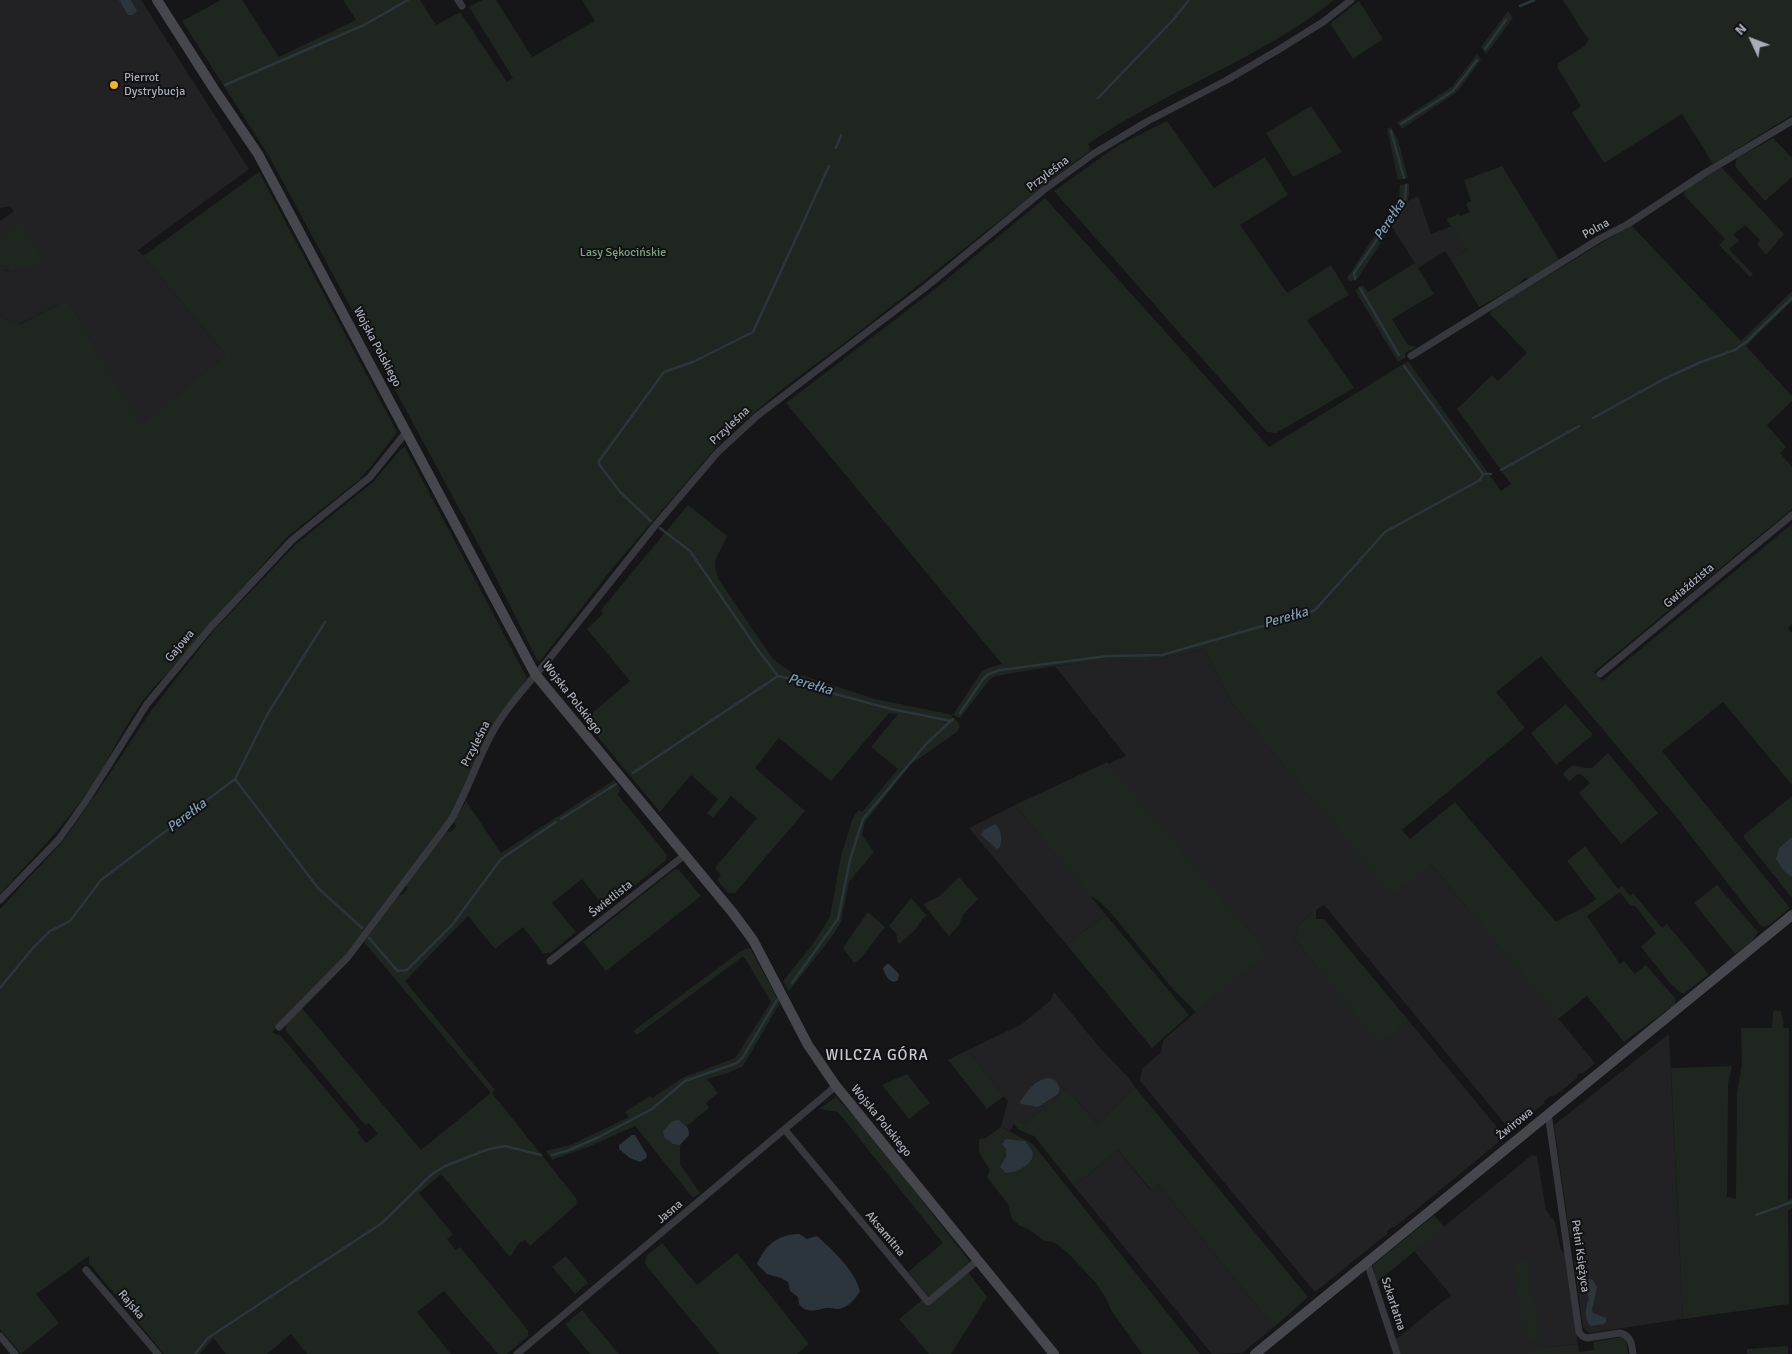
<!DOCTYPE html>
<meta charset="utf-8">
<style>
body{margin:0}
#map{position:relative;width:1792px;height:1354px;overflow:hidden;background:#161618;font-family:Signika,sans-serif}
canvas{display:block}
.north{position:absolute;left:1727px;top:15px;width:50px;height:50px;-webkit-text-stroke:4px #111113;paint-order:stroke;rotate:313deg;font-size:14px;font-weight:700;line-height:20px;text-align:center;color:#a8adb8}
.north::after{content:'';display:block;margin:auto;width:18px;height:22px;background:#a8adb8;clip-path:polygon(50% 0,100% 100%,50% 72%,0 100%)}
</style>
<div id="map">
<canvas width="1792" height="1354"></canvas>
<div class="north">N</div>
</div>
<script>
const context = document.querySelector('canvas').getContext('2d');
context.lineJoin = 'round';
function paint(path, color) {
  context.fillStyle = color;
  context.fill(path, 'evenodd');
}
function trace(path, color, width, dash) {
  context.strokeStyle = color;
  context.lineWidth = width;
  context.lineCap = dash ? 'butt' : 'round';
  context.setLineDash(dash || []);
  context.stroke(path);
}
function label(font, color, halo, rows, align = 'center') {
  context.font = font + ' Signika,sans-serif';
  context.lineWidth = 4;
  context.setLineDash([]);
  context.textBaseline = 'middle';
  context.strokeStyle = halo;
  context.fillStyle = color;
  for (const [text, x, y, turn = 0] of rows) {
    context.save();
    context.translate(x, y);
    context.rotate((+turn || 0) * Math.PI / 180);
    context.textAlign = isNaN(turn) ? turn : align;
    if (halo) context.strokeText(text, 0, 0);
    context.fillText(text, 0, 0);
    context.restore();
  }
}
paint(new Path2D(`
 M0 0H141L249 169 138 250 226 355 142 426 67 300 18 325 0 316V269L9 271 1 238 0 239V221L14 211 10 206 0 208Z
 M1418 196 1431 234 1452 226 1467 250 1451 260 1445 251 1418 268 1392 227 1408 201Z
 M1204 649 1232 703 1392 894 1430 863 1595 1063 1582 1074 1581 1073 1577 1075V1078L1557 1094 1554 1096H1550L1544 1101 1545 1103 1510 1130 1324 905 1316 910 1295 928 1299 933 1294 938 1379 1044 1409 1021 1501 1132 1500 1141 1395 1227H1392L1387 1231V1234L1315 1292 1140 1081 1142 1069 1161 1052 1163 1040 1267 951 1108 764 1126 756 1055 666 1114 660 1148 661Z
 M1015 805 1106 915 1066 944 969 828Z
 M1054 992 1100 1048 1127 1076 1135 1087 1097 1124 1067 1089 1024 1124 1017 1116 1012 1119 1014 1124 1010 1131 1001 1127 1008 1101 968 1050 1022 1024 1051 1000Z
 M1669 1034 1683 1319 1589 1333 1583 1327 1574 1262 1578 1258 1576 1240 1570 1237 1554 1125Z
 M1118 1150 1150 1190 1158 1184 1274 1327 1242 1353 1212 1354 1074 1186Z
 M1532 1155 1537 1156 1546 1210 1555 1222 1561 1250 1566 1255 1578 1344 1542 1348V1354H1399L1395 1340 1451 1295 1414 1251Z`), '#222225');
paint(new Path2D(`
 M221 0H242L279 57 356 20 343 0H420L436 25 460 12 507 82 513 78 469 7 482 0H496L532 57 595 21 582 0H1334C1259 60 1166 90 1088 144L1091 150 1052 179 859 332 785 387 725 437 615 565 540 661 537 660 489 564 269 156 182 21Z
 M1563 0H1792V115L1713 164 1682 114 1604 163 1572 113 1581 106 1557 67 1558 63 1585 46 1589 39 1585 35Z
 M1359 1 1383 39 1353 59 1331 25 1332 22Z
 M1508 11 1513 18 1486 54 1481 47Z
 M1477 54 1481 60 1457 92 1402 129 1397 123 1453 86V85Z
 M1311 106 1342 152 1293 177 1266 133Z
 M1167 121 1214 188 1265 157 1288 195 1240 225 1287 293 1331 265 1349 295 1307 320 1354 388 1276 433 1267 432 1054 191 1117 146Z
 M1391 127 1398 140 1408 178 1398 180 1387 129Z
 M1773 138 1792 158V177L1765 201 1737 169 1735 165 1737 158Z
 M1502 166 1560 261 1530 279 1524 278 1518 285 1479 307 1451 260 1467 250 1446 219 1459 214 1460 216 1470 212 1466 204 1471 201 1464 180Z
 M1719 168H1722L1784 234 1766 255 1757 244 1760 240 1745 225 1733 235 1739 241 1729 249 1753 274 1750 277 1719 245 1725 239 1684 195 1685 191 1689 187Z
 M259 172 397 432 372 465 360 479 287 537 167 674C130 708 116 750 89 790 63 827 31 860 0 894V316L19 325 67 300 142 425 226 355 143 256Z
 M1409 183V193L1408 201 1358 278 1350 282 1347 278 1399 198 1400 185Z
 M1045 198 1269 447 1408 361 1501 491 1511 484 1457 409 1492 375 1498 381 1527 353 1491 315 1490 312 1496 307 1631 225 1741 341 1792 291V301L1746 346 1792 396V401L1767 425 1786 447 1780 453 1792 467V509L1594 672 1602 681 1792 524V624L1788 628 1792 633V785L1723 702 1662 751 1790 908 1769 925 1763 927 1760 925 1673 813 1541 656 1496 692 1525 728 1402 830 1410 839 1455 802 1556 922C1569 913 1585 909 1596 899L1567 861 1585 846 1618 889 1622 886 1630 896 1633 893 1662 928 1667 924 1709 974 1685 993H1681L1669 982 1641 947 1656 933 1636 907 1629 904 1620 892 1587 916 1620 964 1624 961 1635 974 1646 965 1675 998V1004L1624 1042 1587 996 1558 1019 1431 864 1392 895 1232 703 1204 649 1148 661 1114 660 1055 666 996 676 990 679 960 718 953 715 951 717 957 721 960 727 957 732 910 765 865 822 862 835 874 852 849 882 841 922 831 938 789 991 783 981 812 945 830 917 841 856 852 820 858 810 862 812 898 769 871 747 898 714 889 713 831 781 779 738 755 768 805 811 735 893H728L717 880 721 875 715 868 757 818 731 796 713 818 707 813 718 799 691 775 660 812 584 720 630 681 587 629 603 614 601 610 688 505 727 536C718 558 709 560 721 583L773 659 791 672 875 699 953 715 981 672 988 668 1002 664 786 403 935 289Z
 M19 220 44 261C27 269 19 272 0 269V239Z
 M1415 263 1434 294 1392 319 1408 345 1416 347 1405 353 1406 357 1398 362 1355 290 1363 285 1368 292Z
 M405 447 527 678 503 714 449 818 347 956 272 1032 275 1034 280 1035 360 1130 357 1132 366 1143 378 1134 369 1123 365 1125 286 1031V1023L301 1007 421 1150 491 1093 364 942 398 895 403 894 407 889 406 884 445 831 451 832 456 826 454 822 466 801 501 853 614 780 620 788 618 795 667 855 666 860 606 909 582 879 552 903 576 932 550 953H543L523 927 495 949 468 916 405 981 495 1090 492 1093 576 1198 577 1204 530 1246 525 1240 519 1243 510 1257 441 1174 419 1193 453 1234 447 1239 456 1250 460 1247 528 1330V1336L507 1354H498L444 1291 417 1312 451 1354H307L291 1334 267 1354H226L213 1338 200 1354H164L89 1263V1256L36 1294 59 1323 21 1354 0 1329V909L63 841 98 791 151 711 214 630 296 544 373 482 400 450Z
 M1566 704 1593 735 1556 765 1531 733Z
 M1608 753 1658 813 1621 844 1579 793 1590 783 1581 774 1576 775 1569 782 1563 774C1575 759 1577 769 1592 768Z
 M1107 762 1268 952 1196 1012 1173 989 1111 913 1099 901 1089 895 1015 805Z
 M1792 796V898L1744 838V835Z
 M675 869 679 870 701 896 606 971 583 942Z
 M959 877 978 899 963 915 959 925 949 936 923 904 940 896Z
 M1717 885 1758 932 1752 941 1735 954 1694 903Z
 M911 898 927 916 923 918 915 930 899 944 897 941V936L894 931 889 926Z
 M1316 910V919H1324L1409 1021 1379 1045 1294 938 1299 933 1295 928Z
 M868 912 885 927 861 958 854 963 843 948Z
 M1106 915 1189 1015 1152 1048 1066 944Z
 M749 948 751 950 780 1003 743 1066 728 1073 707 1079 718 1093 706 1103 709 1108 686 1127 679 1120 673 1144 680 1145V1164L700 1193 693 1198 635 1126 588 1147 552 1160 546 1151 573 1144 629 1117 625 1112 650 1096 652 1098 682 1078 735 1058 771 1002 745 958 742 957 637 1035 633 1031 741 951Z
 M1775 1010 1781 1011 1784 1028H1789L1788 1200 1792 1199V1208L1788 1210 1789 1304 1683 1319 1671 1068 1732 1066 1728 1084V1095L1727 1197 1736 1199 1737 1092 1742 1064 1741 1028H1772L1773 1013Z
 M968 1050 1004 1096 987 1109 948 1060Z
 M907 1074 930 1103 909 1119 882 1085Z
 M1135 1087 1308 1297 1274 1327 1158 1184 1151 1190 1118 1150 1074 1186 1034 1136 1019 1130 1014 1124 1012 1119 1017 1115 1024 1124 1067 1089 1097 1124Z
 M836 1097 854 1117 856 1116 970 1262 930 1296H928L908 1272 943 1243 838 1112 819 1109Z
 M1001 1127 1033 1144 1200 1354H1142L1111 1310 1106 1298 1096 1283 1068 1253 1054 1242 1045 1241 1028 1229 1020 1226 1012 1219 1008 1204 987 1177 990 1170 981 1156 979 1150V1139L986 1138Z
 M1434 1215 1444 1227 1376 1283 1373 1265Z
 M662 1243 697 1285 737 1253 809 1344 797 1354H719L645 1264 646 1256Z
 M566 1256 588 1283 575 1294 552 1267Z
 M1519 1260H1524L1529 1263 1541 1334 1533 1341 1524 1337 1513 1267Z
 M968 1272 987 1297 951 1354H929L899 1319 922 1300 928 1306Z
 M582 1310 619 1354H590L565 1324Z
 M1622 1337 1626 1340 1628 1354H1527L1528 1352 1541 1348 1578 1344 1579 1352 1594 1350 1593 1342Z
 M1788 1346V1354H1747V1349Z`), '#1e261f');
paint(new Path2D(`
 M119 0H131L137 11 132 15H128Z
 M995 824C1002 830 1002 839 1000 847L997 849 981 835 984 830Z
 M1792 837V877L1785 872 1776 859 1779 848Z
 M887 964H889L899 974 898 980 894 982C888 981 884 973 883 968Z
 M1048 1078 1055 1080 1060 1088 1058 1094 1038 1107 1021 1104 1020 1102C1027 1091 1035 1080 1048 1078Z
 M679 1120 688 1128 689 1135 680 1145 673 1144 664 1137 663 1131 672 1121Z
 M632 1135H635L647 1155 646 1158 640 1162 630 1158 619 1149V1145Z
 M1006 1139 1025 1141C1027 1144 1031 1148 1032 1151 1037 1164 1015 1173 1006 1173L1000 1167 1006 1157V1149L1002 1144Z
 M799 1234 807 1239 817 1236C833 1251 854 1269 860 1291 856 1298 848 1308 838 1309 834 1309 830 1307 826 1308 816 1310 807 1314 799 1304L798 1297 790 1291 788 1282 781 1278 767 1274 757 1264C766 1245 776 1235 799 1234Z
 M1590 1279 1593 1280 1597 1287 1592 1310 1593 1313 1606 1318V1322L1604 1324 1591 1326C1583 1319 1586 1307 1589 1298L1583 1282 1584 1280Z`), '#2c353c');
trace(new Path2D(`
 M1520 6 1534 0
 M1485 49 1506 20
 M225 85 364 25 408 0
 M1098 98 1173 20 1189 0
 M1401 124 1453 91 1477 60
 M1391 131 1404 178
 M836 148 841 135
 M1355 279 1354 273 1405 199 1406 185
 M1360 288 1399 355
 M1593 418 1664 379 1701 362 1735 350 1746 342 1792 298
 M1501 470 1579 426
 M1483 474H1491
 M651 521 620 492 599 464V461L664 372 693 362 753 332 829 166
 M660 528 690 551 758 650 778 676
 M960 713 984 678 989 674 1000 670 1107 656 1162 655 1308 613 1315 610 1385 532 1480 480 1483 474 1404 366
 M633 773 778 676 804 682 835 694 891 709 951 721
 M235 779 267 715 325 622
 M561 819 616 784
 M369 938 395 968 398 971 407 970 452 925 501 859 556 822
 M792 983 838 919 850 860 863 819 927 743 953 719
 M0 988 33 948 50 931 70 921 101 880 235 779 318 888 362 928
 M552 1155 567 1151 597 1138 652 1109 685 1081 737 1063 743 1057 777 1000
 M1756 1215 1792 1202
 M195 1354 208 1338 382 1223 431 1175 445 1166 489 1149 505 1146 541 1155`), '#2c353c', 2.5);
trace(new Path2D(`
 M458 0 462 6
 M1411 356 1599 239 1628 224 1705 173 1792 121
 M1600 674 1792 515
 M0 900 59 839 86 801 147 704 210 628 292 540 370 477 407 431
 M550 961 686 854
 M279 1027 348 957 451 820C467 792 477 761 492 733 508 704 533 679 553 654L654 527 717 453 757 416 926 287 1045 189 1093 154 1148 121 1227 80 1278 50 1323 22 1351 0
 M1548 1113 1579 1332 1582 1336 1587 1338 1620 1333C1631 1336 1632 1344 1633 1354
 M785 1130 928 1302 978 1260
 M1367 1262 1397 1354
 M86 1270 158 1354
 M0 1336 15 1354
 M517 1354 836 1086`), '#37383d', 7);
trace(new Path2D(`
 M157 0 214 89 258 154 535 674 733 913 753 940 808 1045 836 1086 1054 1354
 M1255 1354 1792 915`), '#45474d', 10);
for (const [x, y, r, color] of [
 [114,85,5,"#f2b134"]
]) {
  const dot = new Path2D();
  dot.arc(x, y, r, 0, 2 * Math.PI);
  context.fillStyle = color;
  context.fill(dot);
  trace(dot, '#111113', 2);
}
label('12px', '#a8adb8', '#111113', [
 ["Pierrot",124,78],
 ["Dystrybucja",124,92]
], 'left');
label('12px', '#a8adb8', '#111113', [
 ["Przyleśna",1048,174,-37],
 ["Polna",1596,229,-29],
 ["Wojska Polskiego",377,347,62],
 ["Przyleśna",730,426,-43],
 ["Gwiaździsta",1689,586,-40],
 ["Gajowa",180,646,-50],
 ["Wojska Polskiego",572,698,52],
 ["Przyleśna",476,744,-63],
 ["Świetlista",611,899,-38],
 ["Wojska Polskiego",881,1121,51],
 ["Żwirowa",1515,1124,-39],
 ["Jasna",670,1212,-40],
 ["Aksamitna",885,1234,50],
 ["Pełni Księżyca",1580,1256,82],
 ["Szkarłatna",1393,1304,72],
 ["Rajska",131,1305,50]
]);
label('12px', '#7fa381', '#111113', [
 ["Lasy Sękocińskie",623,253]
]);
label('italic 14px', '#7f9bb3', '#111113', [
 ["Perełka",1390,220,-57],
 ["Perełka",1286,618,-16],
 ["Perełka",810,685,16],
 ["Perełka",187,816,-37]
]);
context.letterSpacing = '1px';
label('15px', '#c9ccd4', '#111113', [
 ["WILCZA GÓRA",877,1056]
]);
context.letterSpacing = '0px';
</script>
